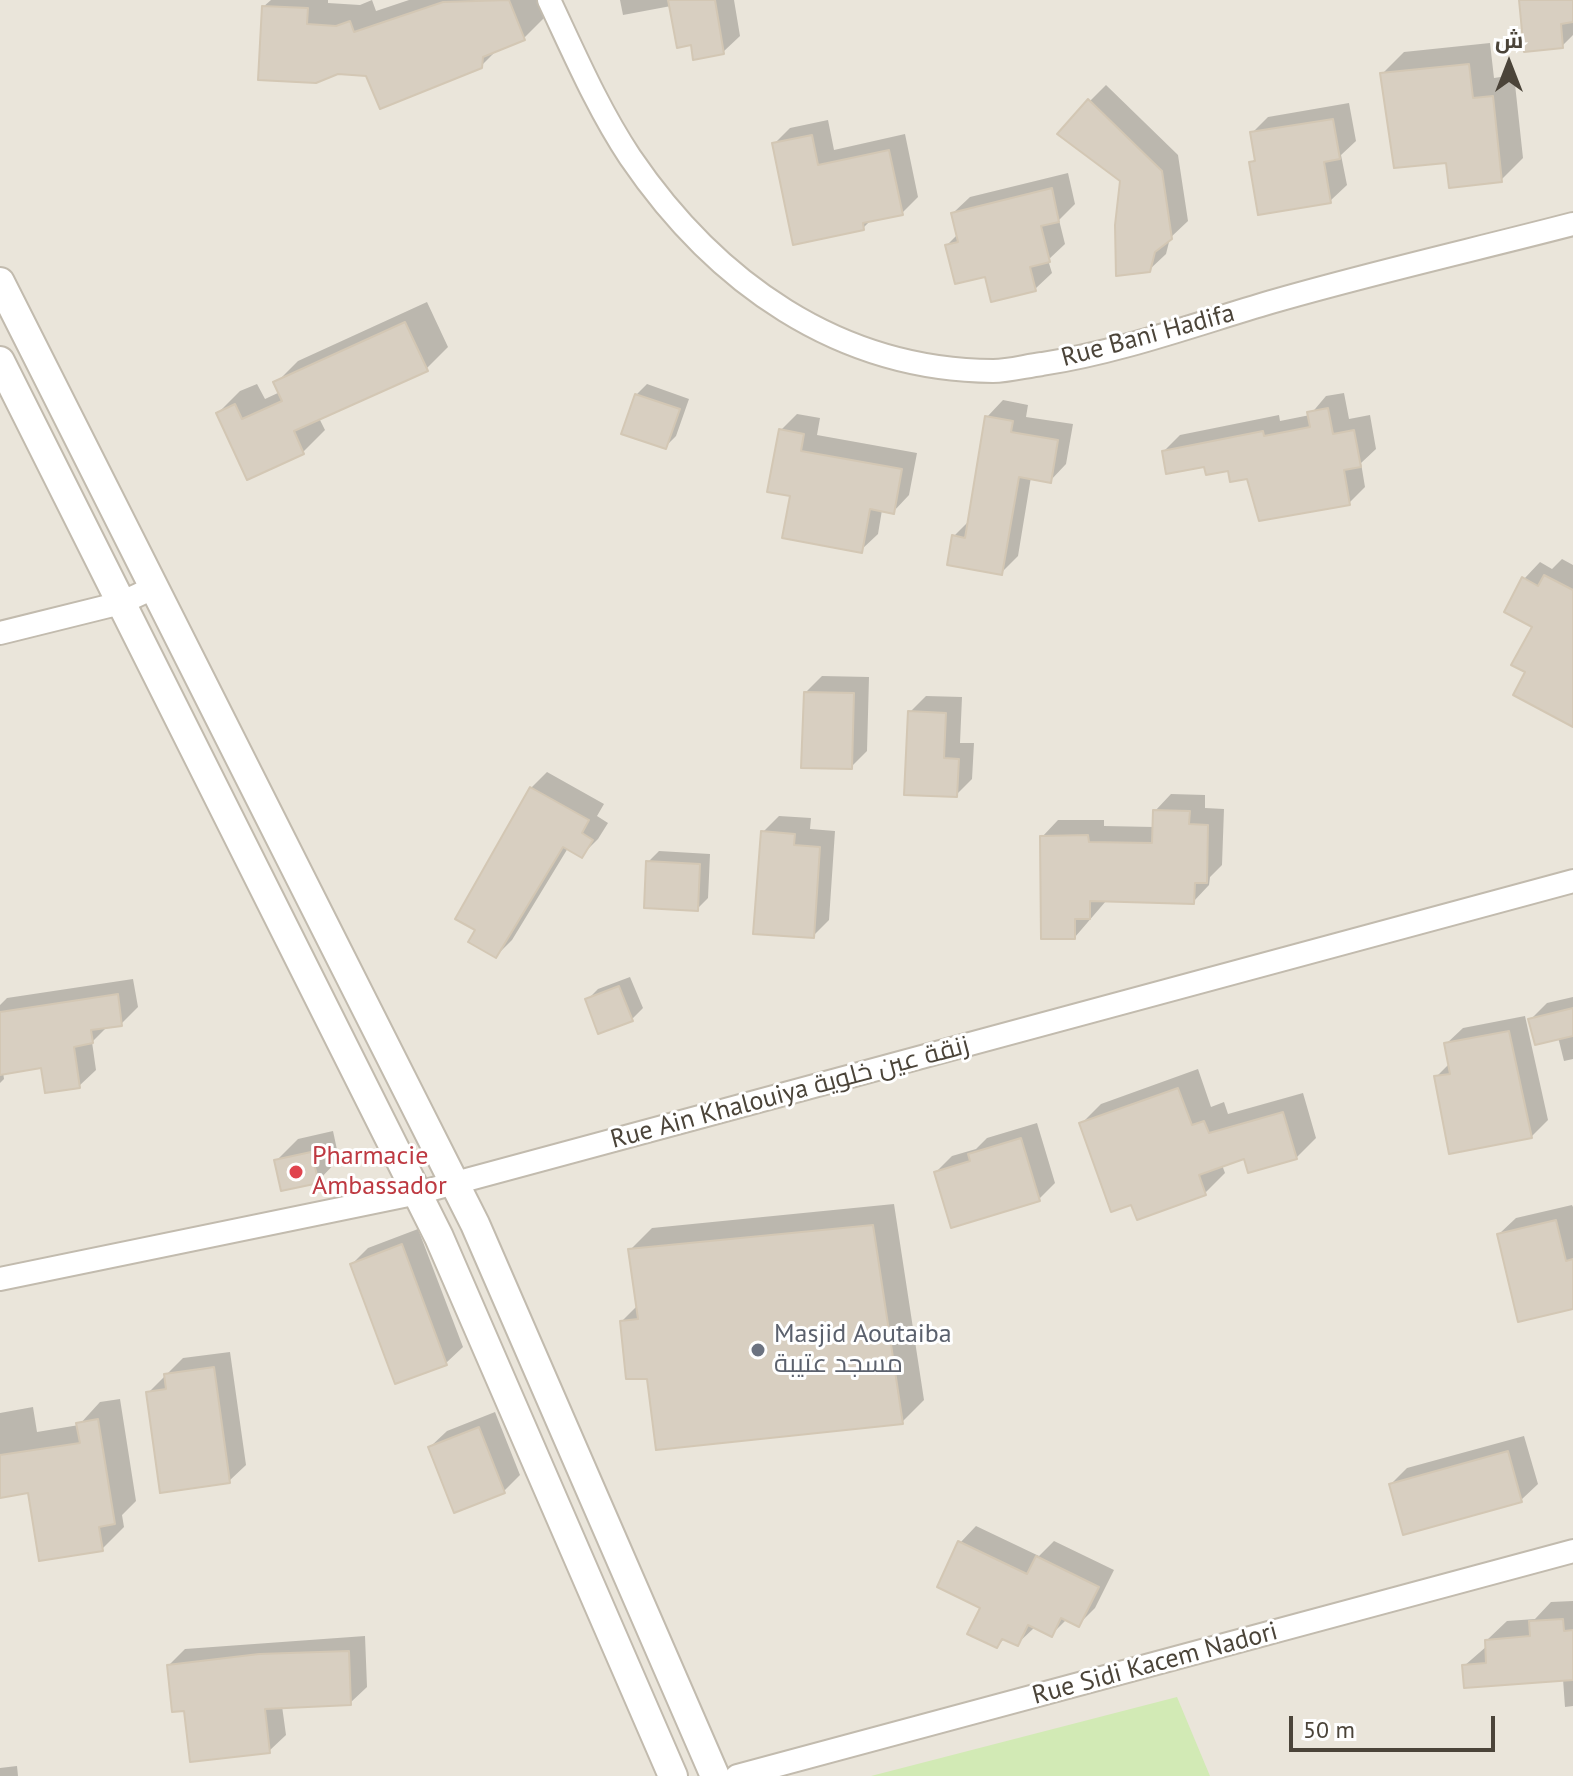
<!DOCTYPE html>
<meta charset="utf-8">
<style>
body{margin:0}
#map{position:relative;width:1573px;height:1776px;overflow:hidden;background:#f6f3ec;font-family:"PT Sans",Cairo,sans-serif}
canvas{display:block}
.north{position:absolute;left:1469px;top:24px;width:80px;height:80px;-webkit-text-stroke:6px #fff;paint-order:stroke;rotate:0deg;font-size:22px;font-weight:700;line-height:32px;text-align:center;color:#4b4439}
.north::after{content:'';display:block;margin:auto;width:28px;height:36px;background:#4b4439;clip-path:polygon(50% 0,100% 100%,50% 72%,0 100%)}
.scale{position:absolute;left:1289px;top:1716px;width:206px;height:36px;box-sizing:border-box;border:4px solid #4b4439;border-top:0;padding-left:10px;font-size:24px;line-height:28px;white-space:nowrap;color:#4b4439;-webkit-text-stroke:6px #fff;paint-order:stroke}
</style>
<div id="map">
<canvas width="1573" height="1776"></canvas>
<div class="north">ش</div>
<div class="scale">50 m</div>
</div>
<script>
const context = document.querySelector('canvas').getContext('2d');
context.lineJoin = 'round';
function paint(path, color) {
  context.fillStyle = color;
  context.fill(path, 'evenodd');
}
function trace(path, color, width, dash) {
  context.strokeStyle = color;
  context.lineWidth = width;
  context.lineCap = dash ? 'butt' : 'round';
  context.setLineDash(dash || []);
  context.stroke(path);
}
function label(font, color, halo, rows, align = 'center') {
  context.font = font + ' "PT Sans",Cairo,sans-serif';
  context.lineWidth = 6;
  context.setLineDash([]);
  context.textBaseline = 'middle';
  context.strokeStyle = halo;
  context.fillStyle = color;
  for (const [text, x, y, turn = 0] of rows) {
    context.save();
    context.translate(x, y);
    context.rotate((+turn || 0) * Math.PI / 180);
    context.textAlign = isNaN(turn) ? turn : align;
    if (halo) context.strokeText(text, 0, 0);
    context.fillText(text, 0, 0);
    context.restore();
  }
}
paint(new Path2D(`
 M0 0H1573V1776H0Z`), '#eae5da');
paint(new Path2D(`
 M1177 1697 1210 1776H871Z`), '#d2eab5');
paint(new Path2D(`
 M271 0H328V3L360 5 372 0 376 11 409 0H539L546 16 524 38 498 49 481 66 368 74 263 7Z
 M620 0H734L740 36 723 52 692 43 671 6 623 15Z
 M1521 0H1573V35L1562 46Z
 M1490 43 1494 78 1514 75 1523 158 1501 180 1447 161 1382 74 1404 52Z
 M1106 85 1178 155 1188 221 1170 238 1166 254 1149 270 1123 180 1090 101Z
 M1349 103 1356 141 1341 155 1347 185 1330 201 1251 163 1256 158 1252 133 1268 117Z
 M828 120 834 150 905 134 918 197 902 213 872 219 863 228 774 144 790 128Z
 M1068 173 1075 204 1059 220 1065 244 1048 260 1052 273 1035 289 986 275 947 245 958 234 953 213 970 197Z
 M427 302 448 347 426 369 319 418 325 430 303 452 218 413 240 391 257 384 265 399 280 392 276 383 298 361Z
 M647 384 689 399 676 436 665 447 636 395Z
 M1344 393 1349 419 1370 415 1376 449 1361 463 1365 487 1349 503 1164 451 1180 435 1279 415 1280 421 1310 415 1326 396Z
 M1003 400 1028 405 1026 417 1073 424 1066 464 1050 481 1031 477 1018 556 1002 572 954 536 970 520 987 417Z
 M797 414 820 418 817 435 917 453 909 495 893 512 882 510 878 534 861 550 792 495 781 430Z
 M1562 559 1573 565V721L1528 672 1534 626 1524 579 1540 562 1552 569Z
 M822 676 869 677 867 751 851 767 806 692Z
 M926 696 962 697 960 743H974L972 779 956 795 910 712Z
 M547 772 604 804 597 816 608 823 598 839 582 855 568 848 512 940 496 956 531 788Z
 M1171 794 1205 795V808L1224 809 1222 865 1210 877 1209 885 1193 902 1106 901 1075 937 1042 837 1058 820H1104V826L1154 827 1155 811Z
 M779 816 811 818 810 829 835 831 829 920 813 936 763 832Z
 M659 851 710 854 708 898 697 909 648 862Z
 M630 977 643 1008 632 1019 587 1000 598 989Z
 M133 979 138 1007 121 1024 108 1026 92 1042 96 1070 79 1086 43 1066 3 1072 4 1079 0 1083V1005L7 998Z
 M1573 997V1059L1564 1061 1558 1037 1530 1020 1547 1003Z
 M1525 1016 1548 1120 1531 1137 1436 1077 1450 1063 1446 1044 1463 1028Z
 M1198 1069 1211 1107 1224 1102 1228 1114 1303 1093 1316 1138 1296 1158 1246 1156 1222 1165 1225 1173 1205 1193 1133 1202 1081 1124 1101 1104Z
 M1037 1123 1055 1183 1039 1199 936 1172 952 1156 976 1149 987 1138Z
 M333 1131 339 1159 318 1181 276 1161 298 1139Z
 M894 1204 924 1400 902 1422 649 1377 622 1321 638 1305 630 1250 652 1228Z
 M1572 1205 1573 1207V1307L1499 1234 1516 1218Z
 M418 1229 463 1347 446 1363 352 1264 368 1248Z
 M230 1352 246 1465 229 1481 148 1393 183 1358Z
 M120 1399 136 1501 122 1515 124 1527 102 1549 30 1491 0 1496V1413L33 1407 37 1432 79 1425 100 1402Z
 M495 1412 520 1475 504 1491 430 1447 447 1431Z
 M1524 1436 1538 1484 1521 1500 1391 1484 1407 1468Z
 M976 1526 1039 1556 1054 1541 1114 1570 1095 1608 1079 1624 1067 1619 1051 1635 1035 1627 1017 1644 1005 1638 997 1646 960 1543Z
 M1573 1601V1706L1565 1707 1563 1679 1464 1666 1487 1646V1640L1507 1621 1535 1619 1551 1602Z
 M365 1636 367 1687 350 1703 282 1706 286 1735 269 1751 186 1709 169 1665 185 1649Z
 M17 1766 18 1776H0V1768Z`), '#0003');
const building = new Path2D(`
 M509 0 525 40 483 57 482 68 380 109 366 76 338 74 316 83 258 80 262 6 308 8 307 24 336 26 350 21 354 32 443 2Z
 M668 0H715L724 54 693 60 691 45 677 48Z
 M1519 0H1573V22L1561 24 1563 48 1524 52Z
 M1469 64 1473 98 1493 96 1502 182 1449 188 1446 163 1394 168 1380 73Z
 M1088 99 1162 171 1172 239 1155 252 1150 272 1116 276 1115 225 1120 181 1057 134Z
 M1333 119 1340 159 1324 162 1331 203 1258 215 1249 162 1255 161 1250 132Z
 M812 135 818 165 889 150 903 215 863 223 864 230 793 245 772 143Z
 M1052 188 1059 222 1041 226 1050 262 1030 267 1036 291 991 302 985 277 955 284 945 245 958 242 951 213Z
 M405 322 428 371 294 431 304 454 247 480 216 413 235 404 242 419 282 401 273 382Z
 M635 394 680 409 666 449 621 434Z
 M1328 408 1333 434 1354 430 1361 467 1344 470 1350 505 1259 521 1247 479 1230 482 1228 471 1206 475 1204 467 1166 474 1162 451 1263 431 1264 436 1310 427 1307 412Z
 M985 416 1013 421 1011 432 1058 440 1051 483 1019 477 1002 575 947 565 952 535 965 538Z
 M779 429 804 434 801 451 902 469 894 514 870 509 862 553 782 538 790 496 767 492Z
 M1544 575 1573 590V727L1513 695 1525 672 1511 665 1532 627 1504 612 1522 577 1538 586Z
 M804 692 854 693 852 769 801 768Z
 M908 711 946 713 944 758 959 759 957 797 904 795Z
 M530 787 589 820 582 833 593 840 582 858 563 847 496 958 468 942 475 930 455 919Z
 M1153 810 1190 811 1189 824 1208 825 1207 883H1195L1194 904 1090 901V919H1075V939H1041L1040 836 1088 835 1089 842 1152 843Z
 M761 831 795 834 794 845 820 847 814 938 753 934Z
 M646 861 700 864 698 911 644 908Z
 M619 986 633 1021 598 1034 585 999Z
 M118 994 122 1026 91 1030 93 1043 74 1047 80 1088 45 1093 41 1068 0 1075V1012Z
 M1573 1008V1036L1535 1045 1528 1019Z
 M1509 1031 1532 1138 1449 1154 1434 1076 1450 1074 1444 1043Z
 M1178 1088 1192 1125 1204 1121 1209 1133 1283 1112 1297 1159 1248 1173 1244 1159 1199 1175 1206 1195 1137 1220 1131 1205 1111 1212 1079 1123Z
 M1021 1138 1040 1201 951 1228 934 1172 970 1161 968 1154Z
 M311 1152 319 1183 281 1191 274 1160Z
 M1556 1220 1566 1261 1573 1259V1309L1518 1322 1497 1234Z
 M873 1225 903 1424 656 1450 647 1379H626L620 1321 638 1319 628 1249Z
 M402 1244 447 1365 395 1384 350 1264Z
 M214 1367 230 1483 160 1493 146 1392 166 1389 164 1374Z
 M98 1419 115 1524 99 1527 103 1551 39 1561 28 1493 0 1498V1455L80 1443 76 1423Z
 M479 1427 505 1493 454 1513 428 1447Z
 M1508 1451 1522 1502 1403 1535 1389 1484Z
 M958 1541 1027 1574 1036 1556 1099 1587 1079 1627 1061 1618 1052 1637 1028 1625 1018 1646 1002 1639 997 1648 967 1634 980 1608 937 1587Z
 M1563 1619 1564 1631 1573 1630V1680L1464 1688 1462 1665 1486 1663 1485 1640 1530 1636 1529 1621Z
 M349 1651 351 1705 265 1709 270 1753 190 1762 184 1711 172 1712 167 1665 259 1654Z`);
paint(building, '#d8cfc1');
trace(building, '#d3c7b4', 2);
const minor = new Path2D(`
 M549 0C574 53 598 109 630 157 715 282 838 370 993 371 1009 371 1026 366 1042 364 1120 352 1196 324 1271 302 1371 273 1473 250 1573 224
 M0 633 121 603 153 588
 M0 1279 418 1193 1573 881
 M737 1776 1573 1551`);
const tertiary = new Path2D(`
 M0 282 475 1224 715 1776
 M0 361 439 1237 673 1776`);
trace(minor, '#c2bbae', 26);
trace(tertiary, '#c2bbae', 32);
trace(minor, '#fff', 22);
trace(tertiary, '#fff', 28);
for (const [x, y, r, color] of [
 [296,1172,8,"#e0444e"],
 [758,1350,8,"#6b7280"]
]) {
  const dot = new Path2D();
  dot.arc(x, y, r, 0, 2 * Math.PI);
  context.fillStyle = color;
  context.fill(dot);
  trace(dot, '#fff', 3);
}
label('26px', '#4b4439', '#fff', [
 ["Rue Bani Hadifa",1148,336,-15],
 ["Rue Ain Khalouiya زنقة عين خلوية",790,1093,-15],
 ["Rue Sidi Kacem Nadori",1155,1664,-15]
]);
label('26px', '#be3a42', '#fff', [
 ["Pharmacie",312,1157],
 ["Ambassador",312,1187]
], 'left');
label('26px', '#5b616d', '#fff', [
 ["Masjid Aoutaiba",774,1335],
 ["مسجد عتيبة",774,1365]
], 'left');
</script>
